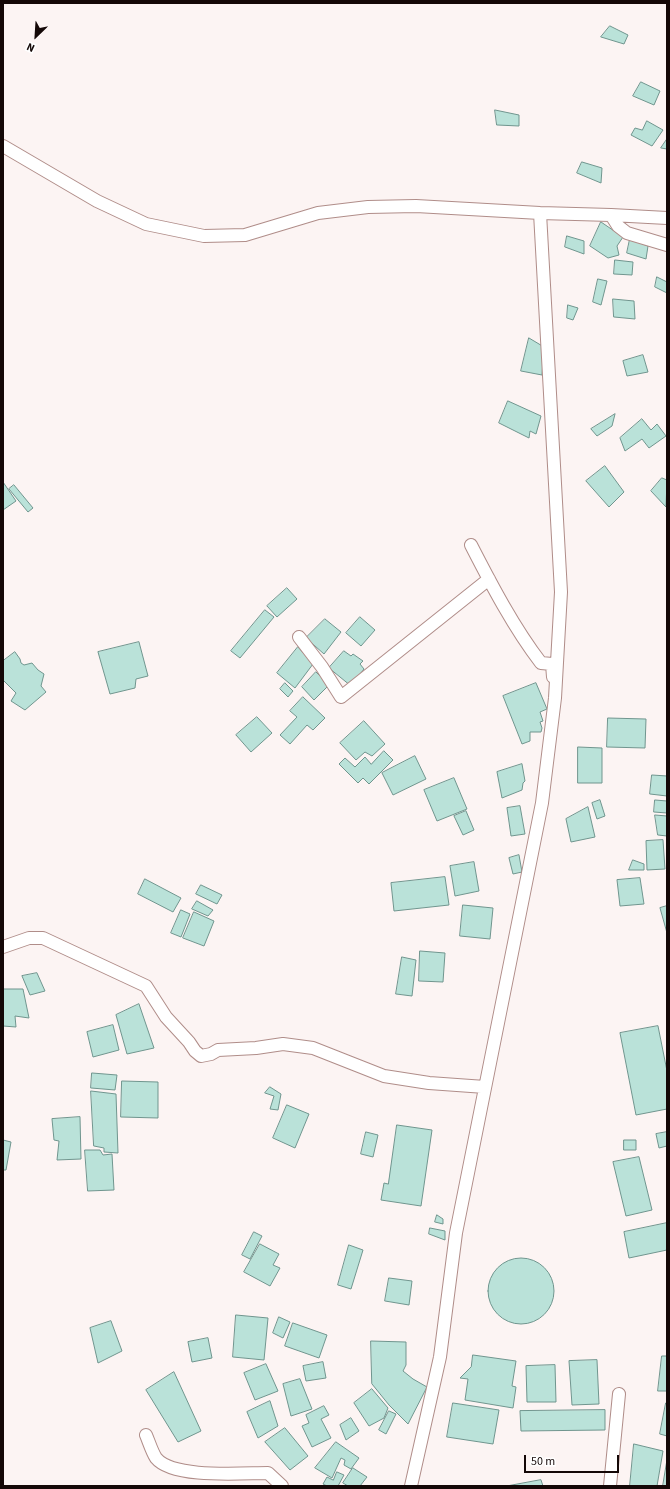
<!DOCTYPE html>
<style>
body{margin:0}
#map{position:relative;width:670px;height:1489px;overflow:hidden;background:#fcf4f3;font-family:"Source Sans 3",sans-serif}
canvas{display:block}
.frame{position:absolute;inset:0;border:4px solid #140807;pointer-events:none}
.north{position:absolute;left:16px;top:16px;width:40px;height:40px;-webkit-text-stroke:3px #fff;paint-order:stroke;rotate:205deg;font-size:11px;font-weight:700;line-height:16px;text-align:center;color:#140807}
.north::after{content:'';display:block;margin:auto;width:14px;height:18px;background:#140807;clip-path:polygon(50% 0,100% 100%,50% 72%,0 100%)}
.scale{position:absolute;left:524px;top:1455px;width:95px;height:18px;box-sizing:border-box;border:2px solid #140807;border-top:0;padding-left:5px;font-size:12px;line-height:14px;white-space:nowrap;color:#140807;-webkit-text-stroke:3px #fff;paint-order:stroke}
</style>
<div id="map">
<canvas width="670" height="1489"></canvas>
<div class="frame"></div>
<div class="north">N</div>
<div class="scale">50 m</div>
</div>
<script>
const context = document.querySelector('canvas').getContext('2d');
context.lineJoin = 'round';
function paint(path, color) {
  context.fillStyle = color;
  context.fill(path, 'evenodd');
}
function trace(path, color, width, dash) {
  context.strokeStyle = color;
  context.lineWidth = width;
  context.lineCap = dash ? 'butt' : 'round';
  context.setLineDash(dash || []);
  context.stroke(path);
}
const building = new Path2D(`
 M610 26 628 35 624 44 601 37Z
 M641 82 660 91 654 105 633 96Z
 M495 110 519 115V126L497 125Z
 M647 121 663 130 652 146 631 135 635 128 642 130Z
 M667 139V149L661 148Z
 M582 162 602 168 601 183 577 173Z
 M601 222 623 237 617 246 619 255 608 258 590 246Z
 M567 236 584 241V254L565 247Z
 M630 239 648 246 646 259 627 253Z
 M615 260 633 262 632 275 614 274Z
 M657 277 667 282V293L655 287Z
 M598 279 607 281 601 305 593 302Z
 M613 299 634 301 635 319 614 317Z
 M568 305 578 308 573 320 567 318Z
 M529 338 544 347 542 375 521 371Z
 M643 355 648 372 627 376 623 361Z
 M508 401 541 416 536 434 530 431 529 438 499 423Z
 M615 414 612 426 597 436 591 429Z
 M642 419 651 430 657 424 666 436 649 448 642 439 625 451 620 438Z
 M605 466 624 492 609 507 586 481Z
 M662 478 667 480 666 507 651 491Z
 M3 482 16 501 3 510Z
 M14 485 33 508 28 512 9 489Z
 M287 588 297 599 277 617 267 606Z
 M265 610 274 617 240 658 231 651Z
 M360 617 375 630 361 646 346 633Z
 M325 619 341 632 324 654 306 638Z
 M139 642 148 676 136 679 135 688 110 694 98 652Z
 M298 647 313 664 295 688 277 673Z
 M344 651 351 656 353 654 363 661 360 664 364 669 351 686 329 668Z
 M15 652 20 659 21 663 24 665 32 663 38 670 44 674 41 686 46 692 25 710 11 701 16 693 3 680V661Z
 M316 672 329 685 314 700 302 687Z
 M285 683 293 691 288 697 280 689Z
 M536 683 547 709 540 712 543 721 540 722 542 728 541 732H530V741L522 744 503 696Z
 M303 697 325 718 313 730 307 725 290 744 280 735 297 717 290 711Z
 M257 717 272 733 251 752 236 735Z
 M608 718 646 719 645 748 607 747Z
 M364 721 385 744 372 756 365 752 356 760 340 743Z
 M578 747 602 748V783H578Z
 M384 751 393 760 369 784 363 778 358 783 339 764 345 758 355 767 365 757 371 764Z
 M415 756 426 779 393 795 382 773Z
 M522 764 525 781 523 783 522 790 502 798 497 772Z
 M652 775 667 776V796L650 794Z
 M454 778 467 809 437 821 424 790Z
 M600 800 605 816 597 819 592 803Z
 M655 800 667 801V813L654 812Z
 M520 806 525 834 511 836 507 808Z
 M588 807 595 837 571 842 566 819Z
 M466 811 474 830 463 835 454 816Z
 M655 815 667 816V836L658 835Z
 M663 840 665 869 647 870 646 841Z
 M519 855 522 872 513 874 509 858Z
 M633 860 644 864V870H629Z
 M474 862 479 891 455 896 450 866Z
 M445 877 449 905 394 911 391 883Z
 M640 878 644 904 620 906 617 880Z
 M145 879 181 898 173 912 138 894Z
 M201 885 222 895 217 904 196 894Z
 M197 901 213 910 208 916 192 909Z
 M463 905 493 908 490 939 460 936Z
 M667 906V933L660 908Z
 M181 910 190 914 181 937 171 933Z
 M194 912 214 921 204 946 183 938Z
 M420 951 445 953 443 982 419 981Z
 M402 957 416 960 412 996 396 994Z
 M37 973 45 991 30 995 22 976Z
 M3 989H23L29 1018 15 1016 16 1027 3 1026Z
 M139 1004 154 1048 127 1054 116 1015Z
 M113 1025 119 1050 93 1057 87 1032Z
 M658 1026 667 1071V1109L636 1115 620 1033Z
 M92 1073 117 1075 115 1090 91 1088Z
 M122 1081 158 1082V1118L121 1117Z
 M270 1087 281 1094 278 1110 270 1109 274 1096 265 1093Z
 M91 1091 116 1094 118 1153 104 1152V1148L94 1146Z
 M287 1105 309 1114 295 1148 273 1138Z
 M80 1117 81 1159 57 1160 59 1141 54 1140 52 1119Z
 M397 1125 432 1130 421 1206 381 1200 384 1183 388 1184Z
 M366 1132 378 1135 373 1157 361 1154Z
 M667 1132V1146L659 1148 656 1134Z
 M3 1140 11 1142 6 1170H3Z
 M624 1140H636V1150H624Z
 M85 1150H100L103 1155 112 1154 114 1190 88 1191Z
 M639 1157 652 1210 626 1216 613 1162Z
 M437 1215 443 1219V1224L435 1222Z
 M667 1223V1250L629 1258 624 1232Z
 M430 1228 445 1231V1240L429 1234Z
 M254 1232 262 1236 250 1259 242 1255Z
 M260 1244 279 1254 273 1265 280 1268 270 1286 244 1272Z
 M349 1245 363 1250 351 1289 338 1285Z
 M488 1291a33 33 0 1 1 66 0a33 33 0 1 1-66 0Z
 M389 1278 412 1281 409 1305 385 1301Z
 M236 1315 268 1318 264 1360 233 1357Z
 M279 1317 290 1322 283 1338 273 1333Z
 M111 1321 122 1351 98 1363 90 1328Z
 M293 1323 327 1335 319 1358 285 1346Z
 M208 1338 212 1358 192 1362 188 1342Z
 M371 1341 406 1342V1365L403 1371 413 1379 427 1387 408 1424 389 1405 372 1384Z
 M473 1355 516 1361 512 1386 516 1387 513 1408 465 1400 468 1379 460 1378 471 1367Z
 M662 1356H667V1391H658Z
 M597 1360 599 1404 572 1405 569 1361Z
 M323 1362 326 1378 306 1381 303 1366Z
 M266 1364 278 1391 255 1400 244 1373Z
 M555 1365 556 1402H527L526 1366Z
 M174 1372 201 1431 178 1442 146 1390Z
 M300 1379 312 1409 291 1416 283 1384Z
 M372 1389 388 1408 384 1418 369 1426 354 1403Z
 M270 1401 278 1426 258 1438 247 1412Z
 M453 1403 499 1410 493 1444 447 1437Z
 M666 1403H667V1436L660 1434Z
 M324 1406 329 1415 321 1419 331 1438 312 1447 302 1426 309 1423 306 1415Z
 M605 1410V1430L521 1431 520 1411Z
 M389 1411 396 1414 386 1434 379 1430Z
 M351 1418 359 1431 346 1440 340 1425Z
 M285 1428 308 1456 290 1470 265 1442Z
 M336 1442 359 1458 351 1469 344 1465 345 1460 341 1458 332 1478 315 1468Z
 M634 1444 663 1451 657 1486H630Z
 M667 1460V1486H663Z
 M353 1468 367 1477 360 1486H348L343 1483Z
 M337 1472 344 1475 338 1486H327L323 1484 327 1477 333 1480Z
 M541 1480 543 1486H507Z`);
paint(building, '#bae2d9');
trace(building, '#70958e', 1);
const minor = new Path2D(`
 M3 146 97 201 146 224 204 236 245 235 318 213 368 207 416 206 540 213 611 215 667 218
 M611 215 618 226 627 233 667 245
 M471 545C491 584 514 628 541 663L552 664 553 677
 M299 637 322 667 341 697 489 579
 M3 947 29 938H43L146 986 166 1017 189 1042 195 1051 201 1056 211 1054 218 1050 256 1048 283 1044 313 1048 384 1076 429 1083 485 1087
 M146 1435C149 1442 152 1452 156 1458 173 1479 242 1473 268 1473L282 1486
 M411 1486 440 1357 456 1233 542 803 555 698 561 592 540 213
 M610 1486 619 1394`);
trace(minor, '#b08d89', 14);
trace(minor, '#fff', 12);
</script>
